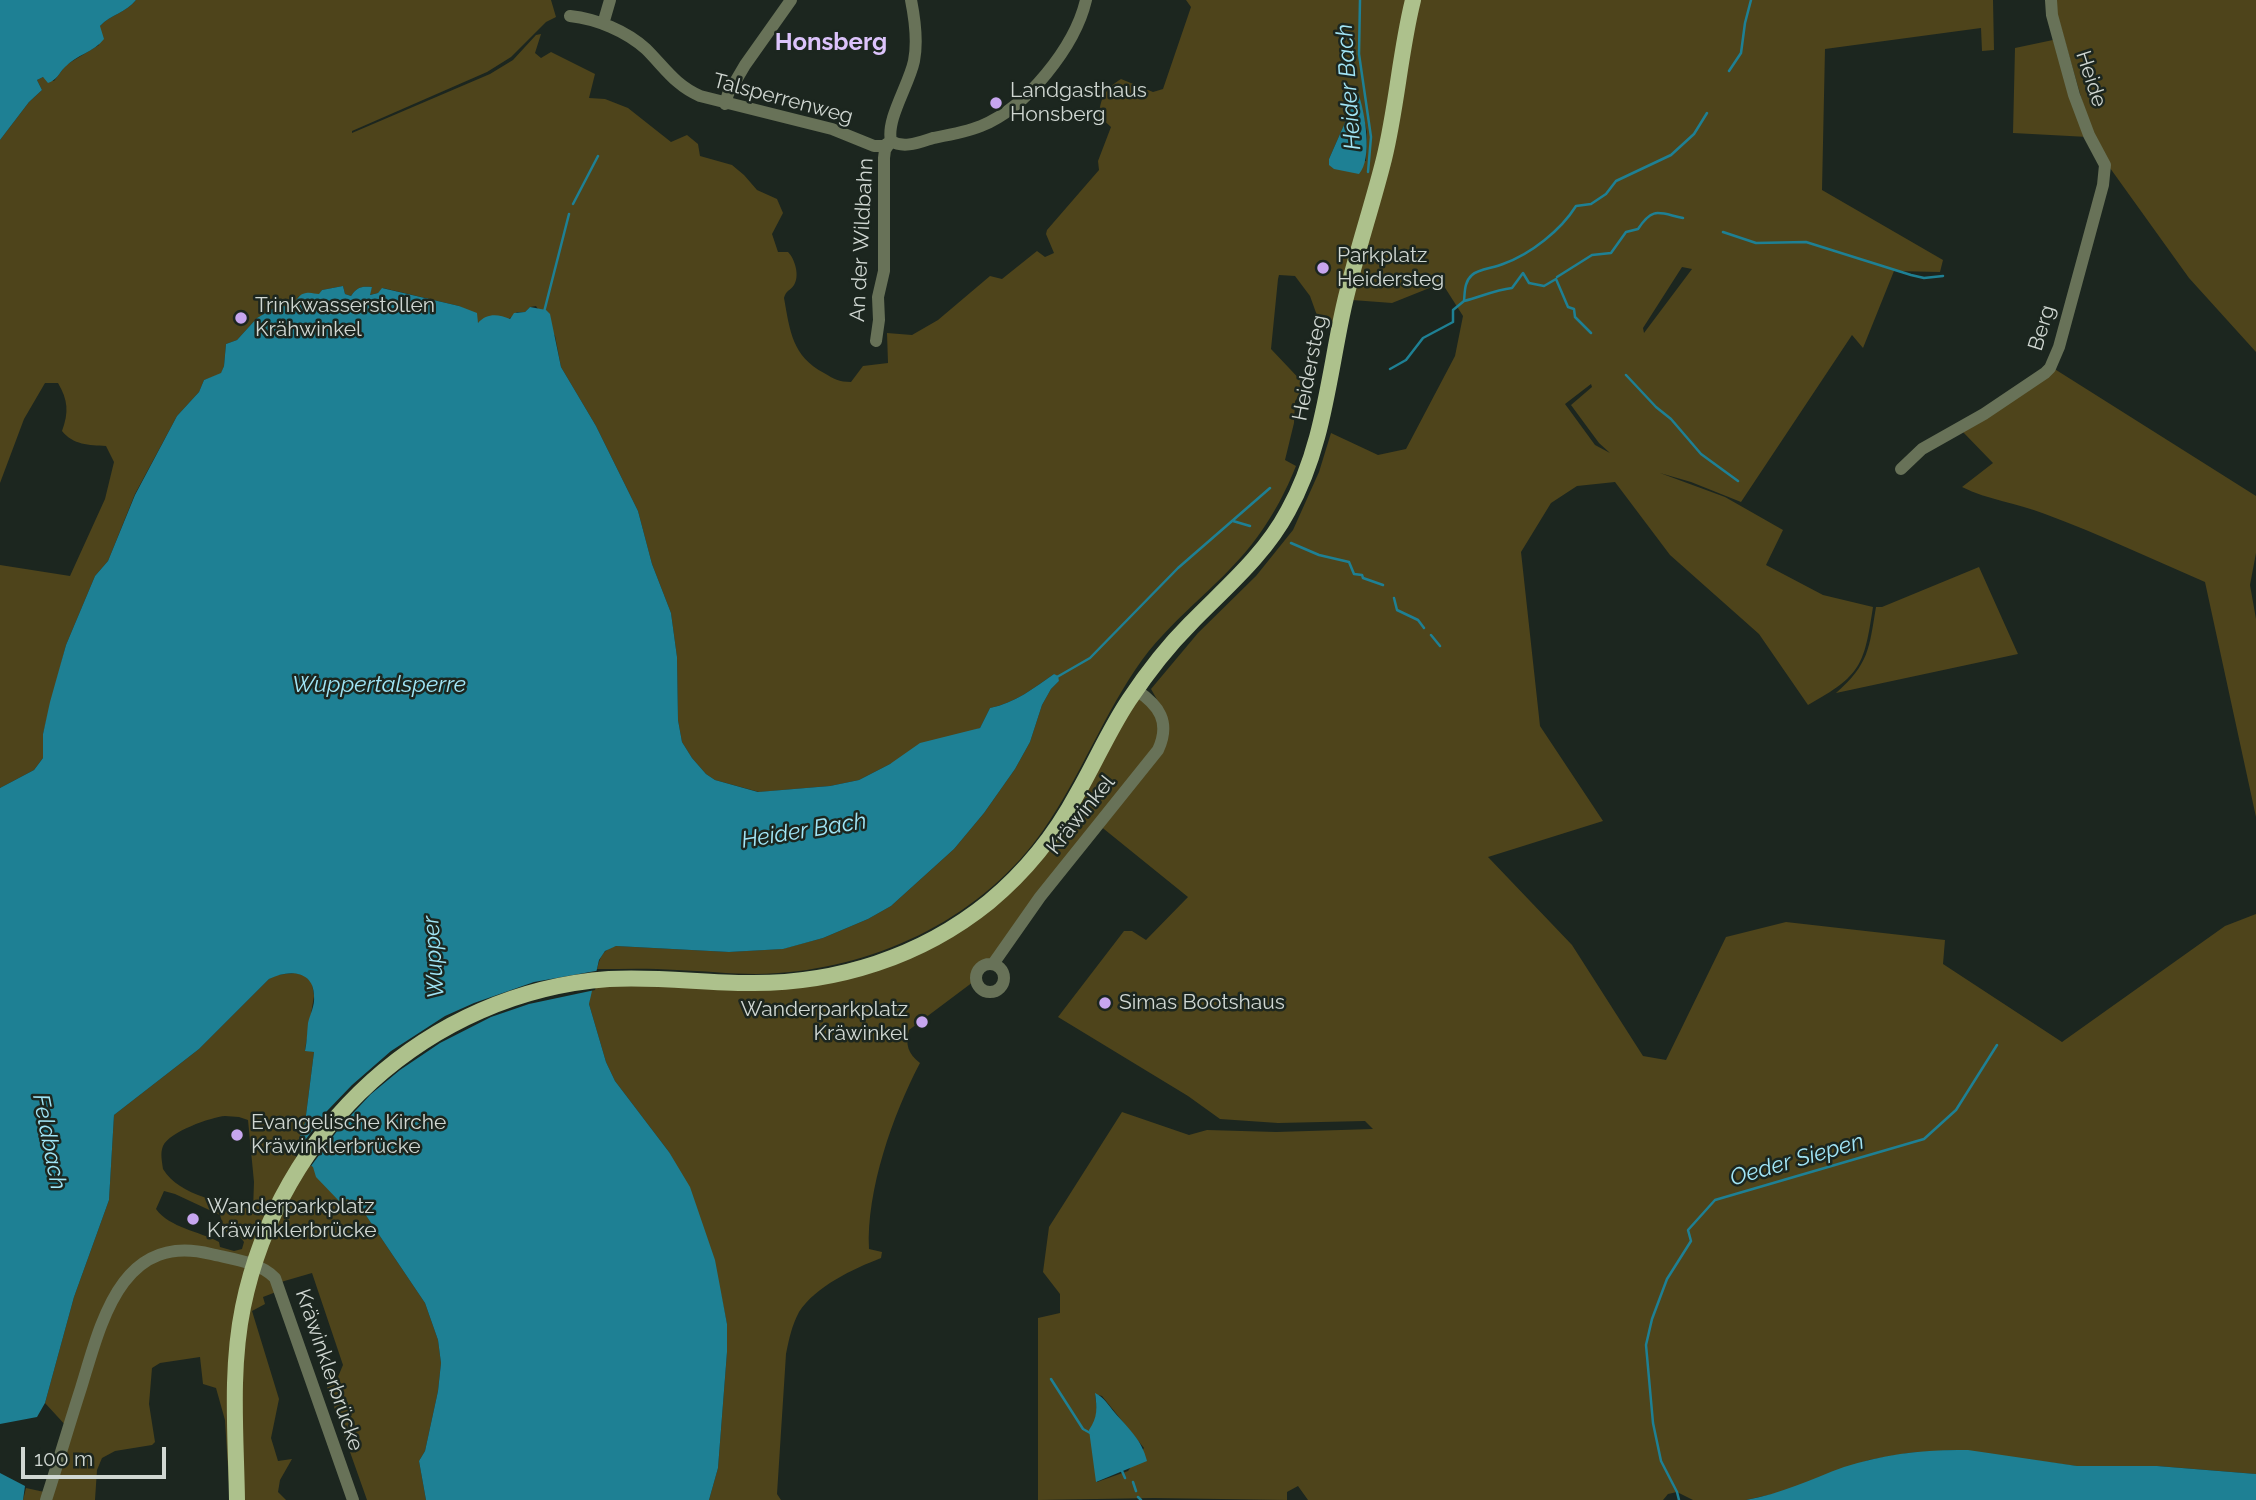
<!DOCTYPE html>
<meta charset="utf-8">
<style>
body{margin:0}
#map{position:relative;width:2256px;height:1500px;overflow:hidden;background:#1c261f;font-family:Raleway,sans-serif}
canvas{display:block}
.scale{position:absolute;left:21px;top:1447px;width:145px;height:32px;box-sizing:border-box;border:4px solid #d0d7d2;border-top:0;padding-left:9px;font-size:21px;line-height:24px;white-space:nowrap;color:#d0d7d2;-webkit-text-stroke:5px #1c261f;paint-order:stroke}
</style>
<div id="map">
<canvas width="2256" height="1500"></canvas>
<div class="scale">100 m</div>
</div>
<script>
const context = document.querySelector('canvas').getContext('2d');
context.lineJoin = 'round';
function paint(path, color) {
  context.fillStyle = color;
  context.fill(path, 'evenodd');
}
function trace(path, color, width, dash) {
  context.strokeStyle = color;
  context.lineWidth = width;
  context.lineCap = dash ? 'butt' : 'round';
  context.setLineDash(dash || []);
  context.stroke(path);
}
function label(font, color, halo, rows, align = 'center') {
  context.font = font + ' Raleway,sans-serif';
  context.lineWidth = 5;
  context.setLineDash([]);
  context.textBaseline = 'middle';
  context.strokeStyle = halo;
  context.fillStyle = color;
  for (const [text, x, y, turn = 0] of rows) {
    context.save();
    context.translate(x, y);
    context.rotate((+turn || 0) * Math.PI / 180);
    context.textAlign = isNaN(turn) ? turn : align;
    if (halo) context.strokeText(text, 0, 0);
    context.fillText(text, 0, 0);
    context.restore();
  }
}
paint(new Path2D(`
 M136 0H551L556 17 546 22 511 57 487 72 352 131V133L490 74 513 60 536 35 541 34 535 53 541 58 551 52 595 74 589 98 605 99 628 108 671 142 687 135 698 144 700 156 732 165 744 175 757 190 777 199 783 213 772 234 778 252H788C795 259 800 276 794 285 790 291 786 290 784 298 790 331 792 356 824 373 834 379 839 382 851 382L863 366 888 363 887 333 912 335 938 320 990 276 1002 279 1037 251 1045 257 1054 253 1046 234 1047 230 1099 170 1098 161 1111 127 1099 116C1100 98 1106 88 1121 79L1153 92 1163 89 1191 7 1186 0H1408L1379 166 1334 326 1319 321 1310 296 1295 276 1279 275 1278 279 1271 349 1307 387 1295 401 1294 423 1285 460 1296 466C1286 491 1274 514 1258 536 1225 582 1176 614 1142 660 1104 713 1081 776 1044 829 984 916 881 966 778 973 744 976 710 971 677 970 650 968 624 969 597 969 600 957 603 949 616 946L729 952 782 949 823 938 868 919 891 906 954 849 984 813 1015 769 1030 742 1042 705 1051 689 1059 681 1054 674C1034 688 1015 703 990 708L980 728 890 764 859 780 830 786 759 792 715 780 706 774 692 758 682 742 678 720 677 657 671 613 652 564 638 511 596 426 561 367 555 336 536 306 530 307 525 312H517L509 319 478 323 472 313 459 306 383 288 378 293 369 295 372 287C361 286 357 287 351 296L345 294 343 286 322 290 320 294 299 296C294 305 289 308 279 305L257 318 237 340 226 344 224 366 221 374 204 380 199 392 177 416 135 494 108 561 95 576 66 645 43 734V758L34 770 0 788V565L70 576 105 499 114 462 106 446C89 445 73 445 62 431 69 412 68 400 58 383H45L24 419 0 483V140L29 102 42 90 37 80 43 77 54 81 66 65 99 45 100 26C111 14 126 13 136 0ZM1358 93 1367 132 1366 161 1329 159Z
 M1418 0H1993L1994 50 1982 51 1981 28 1825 49 1822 190 1943 260 1940 272 1894 271 1863 348 1852 335 1741 502 1691 482 1660 473 1725 497 1783 530 1766 565 1823 595 1873 607C1864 665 1862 675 1808 705L1759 634 1670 555 1615 482 1577 486 1551 503 1521 552 1540 726 1603 821 1488 857 1572 945 1643 1056 1666 1060 1726 937 1786 922 1945 940 1943 964 2062 1042 2225 926 2256 914V1474L2157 1466H2076L1954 1450 1909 1453 1869 1460 1782 1492 1746 1500H1693L1677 1492 1668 1494 1663 1500H1308L1298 1486 1287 1492V1500L1154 1498 1038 1500V1318L1060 1313V1294L1043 1272 1049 1227 1122 1112 1189 1135 1207 1130 1276 1132 1373 1129 1365 1121 1278 1123 1220 1119 1188 1096 1058 1017 1124 931H1132L1146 940 1188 897 1099 825 1156 757 1163 710 1151 689 1198 633 1256 576 1293 530 1319 472 1331 433 1378 455 1406 449 1455 356 1463 316 1442 283 1392 303 1352 300ZM1682 267 1692 269 1644 333 1643 328ZM1591 384 1592 387 1571 405 1599 443 1610 453 1595 445 1565 404ZM1095 1394 1102 1396 1144 1448 1128 1471 1097 1482 1095 1422 1097 1410Z
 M2053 0H2256V352L2189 278 2110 168 2092 135Z
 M2053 40 2088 137 2013 133 2015 48Z
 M2053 368 2256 496V553L2250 585 2256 619V817L2205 582C2152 559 2099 534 2045 514 2017 503 1988 500 1962 487L1993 463 1962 431Z
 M1979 567 2018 654 1836 693C1869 664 1869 649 1876 607H1882Z
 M1136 690 1152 701 1162 740 988 964 979 969 977 979 909 1030C905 1044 908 1054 920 1063 893 1114 866 1191 869 1249L882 1252 881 1258C853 1269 816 1286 799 1312 792 1325 789 1339 786 1354L777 1494 781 1500H709L718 1468 727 1352V1324L721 1295 669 1152 615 1081 606 1062 589 1004 590 993 595 980 777 983 924 943 1029 863Z
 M295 973 304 975 312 983 314 996 305 1050 314 1052 305 1123 294 1153 314 1167 317 1177 339 1200 348 1199 363 1211 425 1303 438 1340 441 1363 438 1391 425 1451 419 1461 426 1500H367L327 1387 335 1384 343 1365 312 1273 274 1284 276 1292 263 1297 265 1304 252 1311 279 1399 271 1438 278 1461 292 1459 280 1480 278 1492 286 1500H230L225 1420 216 1388 203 1384 200 1357 160 1363 152 1368 149 1404 155 1442 152 1445 115 1451 102 1458 97 1470 95 1500H23L26 1488 49 1493 68 1428 45 1403 74 1297 109 1200 114 1115 199 1049 269 979 276 975ZM225 1116 239 1117 248 1120 254 1182 253 1210C224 1202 180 1197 163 1169 162 1161 160 1153 163 1146 169 1132 211 1117 225 1116ZM164 1191 175 1194 220 1215 225 1232 241 1238 244 1242 242 1249 234 1251 220 1247 219 1242C199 1231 170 1228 156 1209Z`), '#4e441b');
paint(new Path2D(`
 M0 0H136C126 13 111 14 100 26L104 39C94 52 76 55 65 67 59 73 57 80 48 83L43 77 37 80 42 90 29 102 0 140Z
 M1358 93C1365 111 1373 159 1359 174L1334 169 1329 165V159Z
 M343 286 345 294 351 296C357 287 361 286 372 287L370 295 378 293 382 288 459 306 477 313 478 323C487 313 498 314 510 319L514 313 525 312 530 307 546 310 550 314 561 367 596 426 638 511 652 564 671 613 677 657 678 720 682 742 692 758 706 774 715 780 758 792 830 786 859 780 890 764 920 743 980 728 990 708C1015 703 1034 688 1054 674L1058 676 1059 681 1051 689 1042 705 1030 742 1015 769 984 813 954 849 891 906 868 919 823 938 783 949 729 952 616 946 605 951 599 960 589 1004 606 1062 615 1081 669 1152 690 1187 715 1260 727 1324V1352L718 1468 709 1500H426L419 1461 425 1451 438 1391 441 1363 438 1340 425 1303 363 1211 348 1199 339 1201 316 1177 313 1167 294 1153 305 1123 314 1052 305 1051C307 1042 307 1032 308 1023 310 1014 315 1006 314 996 314 970 288 969 269 979L199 1049 114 1115 109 1200 74 1297 45 1403 37 1417 0 1424V788L34 770 43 758V734L50 702 66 645 95 576 108 561 135 495 177 416 199 392 204 380 221 373 224 366 226 344 237 340 257 318 279 305C299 311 293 295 306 293 311 292 315 294 319 294L322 290Z
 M1095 1393C1104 1397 1108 1405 1115 1413 1129 1429 1142 1440 1147 1461L1096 1482 1089 1430C1098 1417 1097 1408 1095 1393Z
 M1968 1450 2077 1466H2157L2256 1474V1500H1746C1781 1494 1811 1479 1844 1467 1883 1454 1927 1449 1968 1450Z
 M0 1473 25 1486 23 1500H0Z`), '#1e8094');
paint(new Path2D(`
 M601 970 595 990 529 1004 491 1017 440 1043 400 1070 371 1094 340 1127 311 1166 294 1155 327 1111 352 1085 391 1051 445 1016 474 1003 534 982Z`), '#1c261f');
trace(new Path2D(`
 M1360 0 1359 54 1371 137 1368 172
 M1729 71 1741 53 1745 23 1751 0
 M573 204 598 156
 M1723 232 1756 243 1806 242 1911 275 1924 278 1943 276
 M1557 277 1592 255 1611 253 1626 232 1638 229C1653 206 1659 213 1683 218
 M1464 301C1480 297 1495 290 1512 288L1523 273 1529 283 1544 286 1556 279 1568 307 1574 309 1575 317 1591 333
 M544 312 569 214
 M1390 369 1406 360 1423 338 1453 322V310L1464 301C1465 292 1464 282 1472 275 1478 269 1494 268 1503 264 1531 254 1561 230 1576 206L1591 204 1606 194 1616 181 1671 155 1694 134 1707 113
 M1626 375 1656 407 1671 419 1701 454 1738 481
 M1233 521 1250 526
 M1291 543 1319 555 1349 562 1354 574 1362 575 1363 578 1383 585
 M1394 598 1397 610 1418 620 1424 628
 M1431 635 1440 646
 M1057 677 1090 658 1178 568 1270 488
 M1051 1379 1083 1429 1092 1434
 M1122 1471 1125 1478
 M1133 1482 1136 1491
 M1138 1497 1141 1500
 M1679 1500 1677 1492 1661 1461 1653 1423 1646 1345 1652 1319 1667 1279 1691 1241 1688 1230 1715 1200 1924 1139 1956 1110 1997 1045`), '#1e8094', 2.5);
trace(new Path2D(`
 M570 16C597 19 626 31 646 49 665 68 675 85 700 96L832 129 874 146H884L891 141
 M603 24 610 0
 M725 104 728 94 745 65 791 0
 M891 141C904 149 920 142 933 138 949 135 966 132 981 126 1026 108 1075 47 1086 0
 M891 141C886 119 909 85 914 61 918 41 915 20 911 0
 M876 341 879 320 878 297 884 271V158L885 150 891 141
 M1901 469 1922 449 1984 414 2045 373 2050 368 2059 347 2103 185 2105 165 2089 135 2074 95 2052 15 2051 0
 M993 964 1040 897 1158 750C1171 722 1159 705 1136 690
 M976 978a14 14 0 1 1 28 0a14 14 0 1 1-28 0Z
 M46 1500C58 1463 69 1425 81 1388 101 1323 121 1231 211 1254 232 1259 260 1262 275 1278L353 1500`), '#687258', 12);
trace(new Path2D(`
 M237 1500C236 1436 230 1370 243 1307 279 1130 428 992 609 979 656 976 703 983 749 983 836 984 921 957 989 902 1025 872 1055 835 1077 794 1095 763 1109 730 1129 700 1147 673 1167 647 1190 624 1225 588 1264 556 1288 511 1322 450 1328 382 1342 315 1353 262 1371 211 1384 159 1397 106 1400 52 1413 0`), '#adc18c', 16);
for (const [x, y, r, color] of [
 [996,103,7,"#c7a6ef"],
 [1323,268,7,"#c7a6ef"],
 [241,318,7,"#c7a6ef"],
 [1105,1003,7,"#c7a6ef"],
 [922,1022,7,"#c7a6ef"],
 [237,1135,7,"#c7a6ef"],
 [193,1219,7,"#c7a6ef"]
]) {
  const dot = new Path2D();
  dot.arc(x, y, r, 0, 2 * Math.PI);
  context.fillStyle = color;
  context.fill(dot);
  trace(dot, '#1c261f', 2.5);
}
label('21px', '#d0d7d2', '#1c261f', [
 ["Heide",2091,79,72],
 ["Talsperrenweg",783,99,15],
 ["An der Wildbahn",862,240,-87],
 ["Berg",2042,328,-73],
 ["Heidersteg",1310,368,-79],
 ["Kräwinkel",1081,815,-51],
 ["Kräwinklerbrücke",329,1370,71]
]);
label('21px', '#d0d7d2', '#1c261f', [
 ["Landgasthaus",1010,91],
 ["Honsberg",1010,115],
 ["Parkplatz",1337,256],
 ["Heidersteg",1337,280],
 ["Trinkwasserstollen",255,306],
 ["Krähwinkel",255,330],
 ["Simas Bootshaus",1119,1003],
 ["Wanderparkplatz",908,1010,"right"],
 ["Kräwinkel",908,1034,"right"],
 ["Evangelische Kirche",251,1123],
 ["Kräwinklerbrücke",251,1147],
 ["Wanderparkplatz",207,1207],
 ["Kräwinklerbrücke",207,1231]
], 'left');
label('italic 23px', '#a1e5f6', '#1c261f', [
 ["Heider Bach",1349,87,-94],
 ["Wuppertalsperre",379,685],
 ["Heider Bach",804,831,-9],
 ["Wupper",434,957,-94],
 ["Feldbach",49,1142,79],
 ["Oeder Siepen",1797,1160,-16]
]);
label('bold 24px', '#dcc3fb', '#1c261f', [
 ["Honsberg",831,43]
]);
</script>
